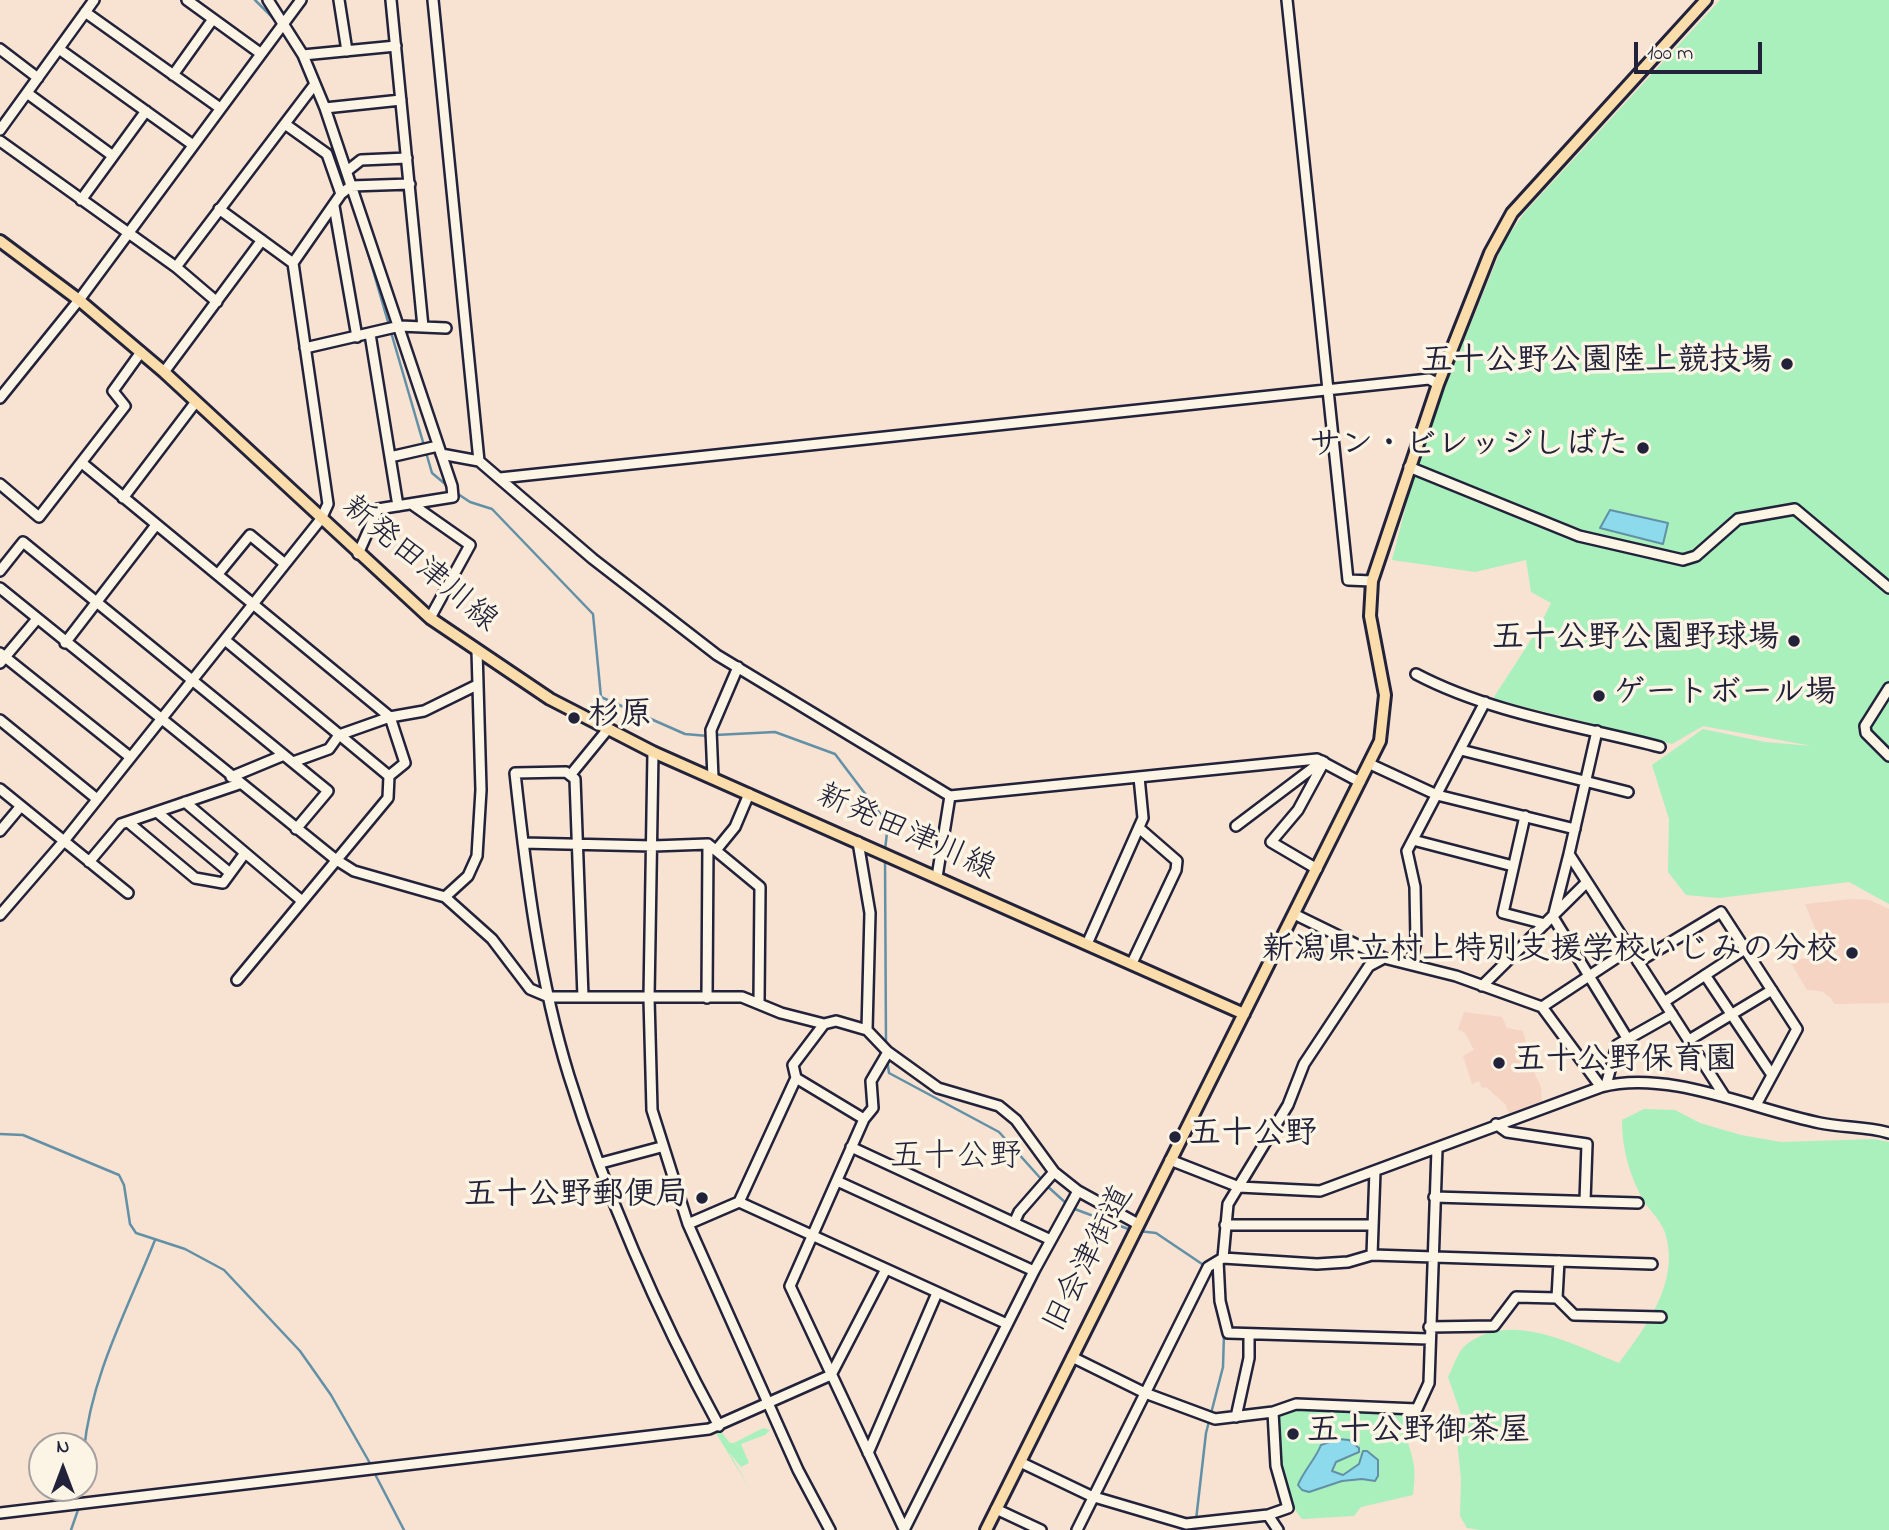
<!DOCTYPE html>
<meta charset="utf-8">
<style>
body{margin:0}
#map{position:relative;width:1889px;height:1530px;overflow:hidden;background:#f8e2d2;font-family:"Indie Flower",sans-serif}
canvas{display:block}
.north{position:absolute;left:28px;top:1432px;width:70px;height:70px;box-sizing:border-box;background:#fcf5e5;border:2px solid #a5a1a1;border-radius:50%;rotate:0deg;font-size:19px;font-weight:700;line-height:28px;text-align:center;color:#22223b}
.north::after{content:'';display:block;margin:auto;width:24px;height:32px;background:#22223b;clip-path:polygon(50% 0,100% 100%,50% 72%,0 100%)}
.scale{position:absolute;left:1634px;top:42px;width:128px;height:32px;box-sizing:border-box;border:4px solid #22223b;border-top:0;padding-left:9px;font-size:21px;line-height:24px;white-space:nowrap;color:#22223b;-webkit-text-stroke:5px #fcf5e5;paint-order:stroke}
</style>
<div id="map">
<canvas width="1889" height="1530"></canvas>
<div class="north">N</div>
<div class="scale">100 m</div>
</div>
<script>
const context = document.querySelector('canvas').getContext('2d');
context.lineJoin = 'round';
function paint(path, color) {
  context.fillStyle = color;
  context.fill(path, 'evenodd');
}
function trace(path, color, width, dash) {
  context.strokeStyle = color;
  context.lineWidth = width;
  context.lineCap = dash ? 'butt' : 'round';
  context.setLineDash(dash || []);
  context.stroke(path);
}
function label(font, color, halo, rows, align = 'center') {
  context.font = font + ' "Indie Flower","Klee One",sans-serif';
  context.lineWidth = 7;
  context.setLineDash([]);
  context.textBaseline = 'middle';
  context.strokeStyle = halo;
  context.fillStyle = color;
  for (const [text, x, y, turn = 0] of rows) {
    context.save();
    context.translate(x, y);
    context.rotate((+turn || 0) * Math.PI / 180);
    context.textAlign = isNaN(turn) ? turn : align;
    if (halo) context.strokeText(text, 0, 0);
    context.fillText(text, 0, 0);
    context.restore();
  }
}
paint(new Path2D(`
 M1852 899 1869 900 1889 909V1003L1834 1004 1831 998 1821 991 1807 990 1791 963 1824 950 1805 904Z
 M1464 1012 1502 1017 1507 1028 1523 1031 1533 1070 1541 1087 1542 1101 1510 1115 1505 1104 1486 1087 1482 1088 1479 1081 1472 1084 1463 1056 1474 1050 1465 1033 1458 1029Z`), '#f5d4c4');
paint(new Path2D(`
 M1720 0H1889V904L1849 882 1719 898 1686 895 1668 872 1669 819 1652 765 1703 729 1765 742 1812 746 1703 726 1672 744 1497 700 1494 697 1538 629 1551 603 1531 592 1526 560 1475 572 1392 560 1421 447 1504 242 1524 213Z
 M1644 1109 1675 1110 1700 1123 1741 1135 1781 1142 1874 1139 1889 1142V1530H1480L1467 1528 1460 1516 1461 1479 1457 1440 1462 1417 1448 1377C1453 1368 1458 1350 1467 1344 1512 1310 1574 1345 1619 1363 1647 1326 1682 1279 1664 1230 1659 1218 1648 1209 1642 1198 1629 1173 1622 1149 1622 1120Z
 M1298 1408 1416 1414C1399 1434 1411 1444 1414 1466 1415 1475 1414 1485 1413 1495L1361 1507 1354 1516 1302 1519C1278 1490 1279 1451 1277 1415ZM1338 1439 1349 1440 1359 1448 1355 1455 1336 1462 1332 1471 1343 1475 1359 1464 1363 1451 1375 1481C1353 1474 1330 1485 1309 1492L1299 1484 1321 1445Z
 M763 1428 770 1430 765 1435 741 1444 749 1463 741 1467 729 1452 750 1489 714 1430 719 1429 730 1443H734Z`), '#a9f0bd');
const water = new Path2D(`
 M1610 510 1668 523 1663 544 1600 528Z
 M1338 1439 1349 1440 1359 1448V1452L1336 1462 1332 1471 1343 1475 1359 1464 1363 1451H1367L1378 1460V1476L1375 1481 1362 1479 1342 1481 1309 1492 1302 1490 1298 1485C1304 1470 1315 1460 1321 1445Z`);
paint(water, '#8ddaed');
trace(water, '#6290a6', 2);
trace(new Path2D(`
 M255 0 278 23
 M294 49 303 65
 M363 236 432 473 450 488
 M455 492 470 502 492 509 593 614 601 697 685 734 708 736
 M715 735 775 732 835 754 888 824 885 850
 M885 857 886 1046
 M887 1059 889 1073 999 1132 1042 1180
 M0 1134 23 1135 119 1175 124 1185 130 1224 136 1233 185 1249 224 1270 300 1351 331 1395 371 1465
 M1046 1185 1067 1204
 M1072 1208 1131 1230
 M1138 1231 1156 1233 1205 1266
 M84 1450C91 1376 128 1308 155 1240
 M376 1476 404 1530
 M1196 1520 1206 1433 1223 1367 1224 1333
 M71 1530 78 1510`), '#6290a6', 2.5);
const minor = new Path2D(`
 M187 0 260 53
 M268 0 303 55 325 108 452 486 453 497 378 509 358 554
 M339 0 347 51
 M391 0 423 327
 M433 0 479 461
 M1287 0 1348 580 1372 581
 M85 12 220 108
 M0 49 38 78
 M59 49 193 145
 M303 55 396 46
 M173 75 213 19
 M27 93 113 156
 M325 108 401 100
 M285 124 327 154 341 194
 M0 130 94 0
 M0 141 176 267 315 84
 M347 171 361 160 407 158
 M81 200 146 111
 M334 206 357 337
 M219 209 293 263
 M176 267 217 302
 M370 334 398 506
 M305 348 400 326 446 328
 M164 372 262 240
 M0 398 79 300 301 0
 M441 454 479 461 593 559 717 655 950 796 1317 759 1360 782
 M390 457 438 446
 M82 463 390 717 405 763 389 776 388 798 237 980
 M1409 467 1579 536 1683 560 1696 556 1738 519 1795 509 1889 588
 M500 478 1429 379 1438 384
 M0 484 39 517 125 406 113 391 141 352
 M123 498 195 403
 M413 505 470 545 430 618
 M0 571 23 542 328 791 296 829
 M218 574 250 535 285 564
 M0 588 335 859 354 871 445 897 492 939 530 989 549 997H742L781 1013 824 1024 836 1021 867 1030
 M225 640 389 776
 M65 643 156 525
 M0 653 130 757
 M0 663 37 619
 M1416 674C1490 713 1579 726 1660 747
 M1889 688 1865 726 1866 733 1889 756
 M0 720 97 799
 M1597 731 1569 854 1725 1097
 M1461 750 1628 792
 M653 752 649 998 652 1110 688 1224 798 1470 830 1530
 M293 762 329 749 339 735 390 717 424 711 477 685
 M1370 764 1437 795 1575 829
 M572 773 608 729
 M231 777 284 755
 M713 778 711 730 738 667
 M0 789 128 893
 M185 802 302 901
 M157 812 230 873
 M1525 816 1503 913 1545 924
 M128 822 195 878 223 883 245 853
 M1236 826 1322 761
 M0 831 21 806
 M1413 840 1513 866
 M858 842 870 913 867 1030 888 1052 938 1088 999 1106 1016 1120 1054 1172 1078 1191 1138 1224
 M523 843 653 846 708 844 760 887 759 1002
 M717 849 735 827 749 794
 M1569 854 1553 917 1627 1038
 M89 862 121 824 239 784
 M1317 869 1271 842 1298 810 1324 762
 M937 877 950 796
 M445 897 468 876 477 856 481 790 477 650
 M1294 914 1384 958 1456 976 1542 1007 1601 1087
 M0 915 64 841 321 519 328 504 293 263 341 194 351 186 410 184
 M1087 944 1143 818 1139 777
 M1638 962 1721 912 1797 1029 1756 1105
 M1132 963 1176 870 1177 861 1139 828
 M1411 964 1416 941 1415 887 1407 851 1485 702
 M1705 975 1772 1075
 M1482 986 1587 882
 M583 997 575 779 566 772 515 773C526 874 539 979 569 1076 607 1198 658 1314 719 1426
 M707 998 708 844
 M1664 1002 1745 949
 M1542 1007 1630 949
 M1689 1040 1772 990
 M796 1078 864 1119 790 1286 904 1529
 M1606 1085 1617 1045 1672 1014
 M864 1119 873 1108 871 1081 888 1052
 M1496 1124 1507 1132 1587 1144 1585 1201
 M851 1147 1051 1240
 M1170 1160 1239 1187 1320 1191 1601 1087C1669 1069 1754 1110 1820 1123 1843 1128 1866 1126 1889 1133
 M601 1163 661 1147
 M837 1181 1034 1271
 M1434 1197 1638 1203
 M739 1202 1007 1324
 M1014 1223 1019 1212 1054 1172
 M688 1224 739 1202 796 1078 793 1065 824 1024
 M1225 1225H1373
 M1372 1255 1375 1171
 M1223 1258 1228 1204 1288 1105 1304 1064 1369 966 1384 958
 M1218 1261 1220 1301 1228 1333 1429 1339
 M1557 1298 1559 1261
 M1429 1327 1494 1326 1516 1297 1557 1298 1574 1315 1661 1317
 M1072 1357 1145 1393 1215 1419 1273 1412 1296 1404 1417 1409 1429 1383 1437 1149
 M1236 1417 1249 1358V1334
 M868 1453 937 1293
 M1020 1462 1091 1496 1186 1524 1268 1515 1288 1508 1276 1466 1273 1412
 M996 1509 1041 1530
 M0 1513 709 1429 831 1375 885 1271
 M1268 1515 1278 1530
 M904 1530 1034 1271 1078 1191
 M1077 1530 1208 1267 1223 1258 1317 1264 1348 1262 1372 1255 1652 1264`);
const major = new Path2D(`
 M0 241 79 300 164 372 430 618 550 699 653 752 1244 1014
 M986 1530 1380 741 1385 695 1370 616 1372 581 1438 384 1490 253 1512 213 1706 0`);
trace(minor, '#22223b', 14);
trace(major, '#22223b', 16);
trace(minor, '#fcf5e5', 9);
trace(major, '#faddab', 10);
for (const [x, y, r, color] of [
 [1787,364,7,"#22223b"],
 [1643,448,7,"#22223b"],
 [1794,641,7,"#22223b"],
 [1599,696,7,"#22223b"],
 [574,718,7,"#22223b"],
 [1852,953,7,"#22223b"],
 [1499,1063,7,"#22223b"],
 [1175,1137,7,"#22223b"],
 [702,1198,7,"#22223b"],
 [1293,1434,7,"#22223b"]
]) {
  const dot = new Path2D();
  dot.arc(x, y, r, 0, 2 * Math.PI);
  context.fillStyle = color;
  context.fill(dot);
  trace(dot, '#fcf5e5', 2.5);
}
label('bold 32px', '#22223b', '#fcf5e5', [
 ["五十公野公園陸上競技場",1773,364],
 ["サン・ビレッジしばた",1629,448],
 ["五十公野公園野球場",1780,641],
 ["ゲートボール場",1613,696,"left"],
 ["杉原",588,718,"left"],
 ["新潟県立村上特別支援学校いじみの分校",1838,953],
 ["五十公野保育園",1513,1063,"left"],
 ["五十公野",1189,1137,"left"],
 ["五十公野郵便局",688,1198],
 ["五十公野御茶屋",1307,1434,"left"]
], 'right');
label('32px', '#22223b', '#fcf5e5', [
 ["新発田津川線",418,566,40],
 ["新発田津川線",905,835,24],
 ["旧会津街道",1091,1260,-63]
]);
label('33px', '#22223b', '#fcf5e5', [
 ["五十公野",956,1160]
]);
</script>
